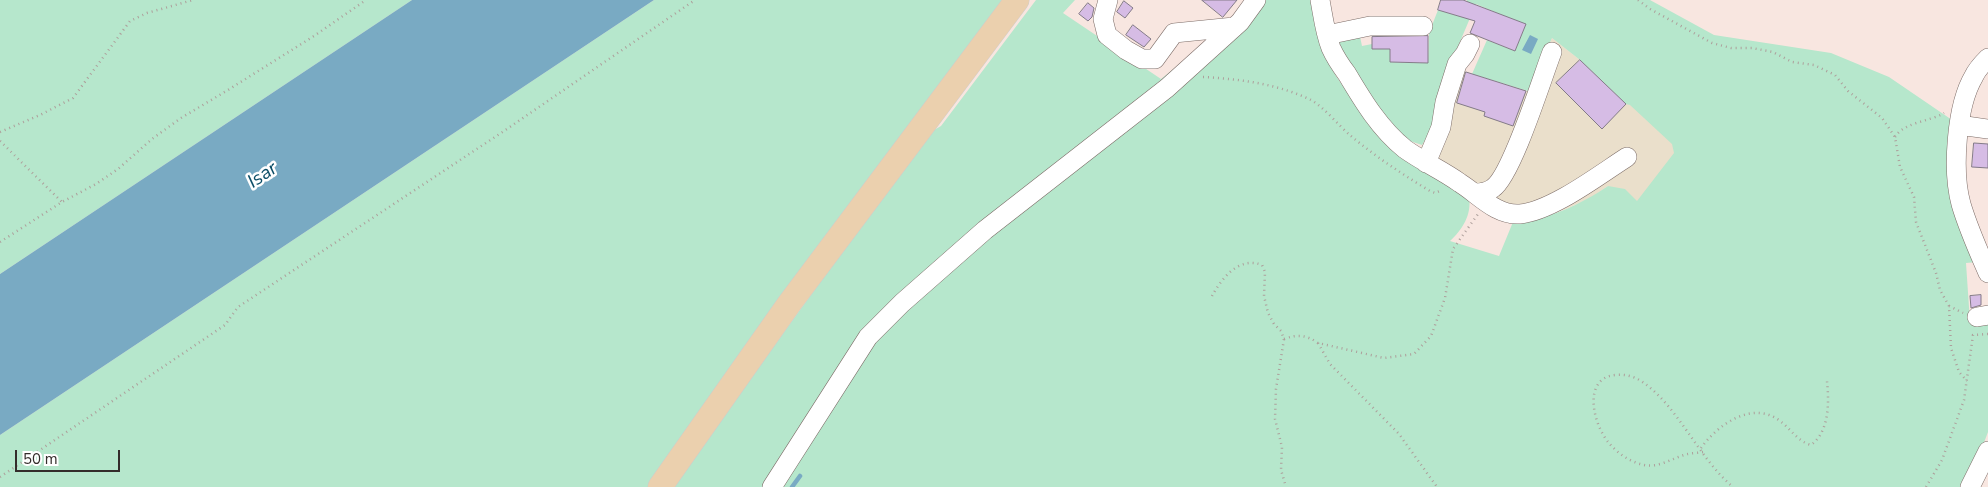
<!DOCTYPE html>
<style>
body{margin:0}
#map{position:relative;width:1988px;height:487px;overflow:hidden;background:#f8e6e0;font-family:"Nunito Sans",sans-serif}
canvas{display:block}
.scale{position:absolute;left:15px;top:450px;width:105px;height:22px;box-sizing:border-box;border:2px solid #342d2b;border-top:0;padding-left:6px;font-size:15px;line-height:18px;white-space:nowrap;color:#342d2b;-webkit-text-stroke:4px #fff;paint-order:stroke}
</style>
<div id="map">
<canvas width="1988" height="487"></canvas>
<div class="scale">50 m</div>
</div>
<script>
const context = document.querySelector('canvas').getContext('2d');
context.lineJoin = 'round';
function paint(path, color) {
  context.fillStyle = color;
  context.fill(path, 'evenodd');
}
function trace(path, color, width, dash) {
  context.strokeStyle = color;
  context.lineWidth = width;
  context.lineCap = dash ? 'butt' : 'round';
  context.setLineDash(dash || []);
  context.stroke(path);
}
function label(font, color, halo, rows, align = 'center') {
  context.font = font + ' "Nunito Sans",sans-serif';
  context.lineWidth = 5;
  context.setLineDash([]);
  context.textBaseline = 'middle';
  context.strokeStyle = halo;
  context.fillStyle = color;
  for (const [text, x, y, turn = 0] of rows) {
    context.save();
    context.translate(x, y);
    context.rotate((+turn || 0) * Math.PI / 180);
    context.textAlign = isNaN(turn) ? turn : align;
    if (halo) context.strokeText(text, 0, 0);
    context.fillText(text, 0, 0);
    context.restore();
  }
}
paint(new Path2D(`
 M1552 38 1580 60 1689 134 1640 205 1608 186 1592 197 1566 209 1531 221 1416 155 1428 136 1459 70 1528 91Z`), '#eadfcb');
paint(new Path2D(`
 M0 0H412L0 274Z
 M654 0H1004C882 160 765 323 649 487H0V435Z
 M1036 0H1075L1063 13 1161 79C1192 54 1223 30 1248 0H1317L1325 53 1336 76 1363 115 1469 197C1472 215 1462 230 1450 241L1499 256 1513 222C1547 220 1580 205 1608 186L1625 189 1637 201 1674 153 1672 144 1630 105 1626 104 1580 60 1552 38 1528 91 1472 74 1487 40 1515 51 1525 25 1476 4C1467 26 1457 47 1450 69 1442 95 1437 123 1422 145L1407 140 1393 129 1334 41 1359 32 1362 46 1372 44 1373 49H1390V62L1428 63 1429 33 1438 10 1462 17 1467 0H1650L1714 35 1831 53 1889 77 1955 122 1977 262 1966 263 1970 322 1988 320V432L1980 453 1963 487H672L927 134 941 126Z`), '#b6e7cc');
paint(new Path2D(`
 M412 0H654L0 435V274Z
 M1530 35 1538 39 1531 54 1522 50Z`), '#79aac3');
trace(new Path2D(`
 M792 487 800 476`), '#79aac3', 4.5);
const building = new Path2D(`
 M1202 0H1237L1223 17Z
 M1441 0H1463L1526 24 1515 51 1470 33 1475 21 1438 10Z
 M1124 1 1133 8 1125 18 1117 12Z
 M1088 3 1094 8 1092 17 1088 21 1079 14Z
 M1133 25 1151 39 1144 47 1126 35Z
 M1428 36V63L1390 62V49H1372V37Z
 M1580 60 1626 104 1602 129 1556 83Z
 M1466 72 1526 91 1513 126 1484 116 1485 112 1457 103Z
 M1974 143 1988 144V168L1972 167Z
 M1981 295V305L1971 308 1970 296Z`);
paint(building, '#d6bce5');
trace(building, '#837b88', 1);
const minor = new Path2D(`
 M1108 0 1103 19 1107 35 1126 50 1142 59H1155L1174 33 1234 27
 M1320 0C1323 16 1325 33 1331 48 1335 57 1341 66 1347 74 1363 101 1380 129 1405 149 1423 162 1442 170 1460 183 1478 194 1496 216 1520 214 1552 211 1599 175 1627 157
 M1327 35 1370 26H1423
 M1988 58C1983 63 1977 69 1974 76 1956 106 1952 171 1961 204 1968 228 1978 250 1988 273
 M1959 125 1988 129
 M1426 163 1441 127 1445 102 1457 64 1465 54 1470 44
 M1475 193C1481 193 1488 192 1493 188 1512 175 1542 78 1552 52
 M1977 317 1988 315
 M772 487 868 337 902 303 985 230 1167 88 1240 22 1256 0
 M1970 487 1988 451`);
const major = new Path2D(`
 M660 487 789 304 1017 0`);
trace(minor, '#7c6c67', 20);
trace(major, '#cecdcc', 25);
trace(new Path2D(`
 M1638 0 1650 9 1712 43 1731 48H1752L1773 52 1792 62 1814 65 1835 75 1848 91 1882 118 1895 137 1900 167 1914 197 1916 222 1936 273 1940 290 1949 306 1951 348 1959 372 1967 381
 M1203 77C1240 79 1278 84 1311 100 1324 107 1339 126 1351 136 1376 157 1402 174 1430 191L1435 193 1442 190
 M0 132 40 115 73 98 130 21 147 13 193 0
 M1895 137C1904 122 1929 122 1944 113
 M0 141 62 202
 M0 242 62 202 96 184 118 169 152 139 181 118 228 90 314 36 366 0
 M1212 296C1222 278 1239 256 1262 265L1265 272 1264 296 1268 313 1274 324 1281 331 1284 339 1276 389 1275 419 1282 447 1281 470 1286 487
 M1949 306 1963 313
 M1284 339C1297 334 1307 335 1318 343L1384 358 1414 354 1431 336 1445 298 1453 249 1478 214
 M1318 343 1330 364 1399 434 1437 487
 M1701 448C1718 424 1753 400 1780 421 1791 429 1797 441 1811 445 1830 431 1829 401 1827 381
 M1703 452C1697 453 1690 453 1684 455 1671 459 1658 468 1644 465 1630 462 1617 453 1609 443 1593 425 1582 378 1615 375 1625 374 1633 376 1641 381 1678 405 1698 458 1733 487
 M0 477 225 325 238 307 504 131 695 0
 M1926 487 1942 460 1964 400 1973 335 1988 334`), '#ad9f9b', 2.5, [1, 4]);
trace(minor, '#fff', 19);
trace(major, '#ebd0ae', 24);
label('italic 19px', '#0c4e67', '#fff', [
 ["Isar",263,176,-34]
]);
</script>
